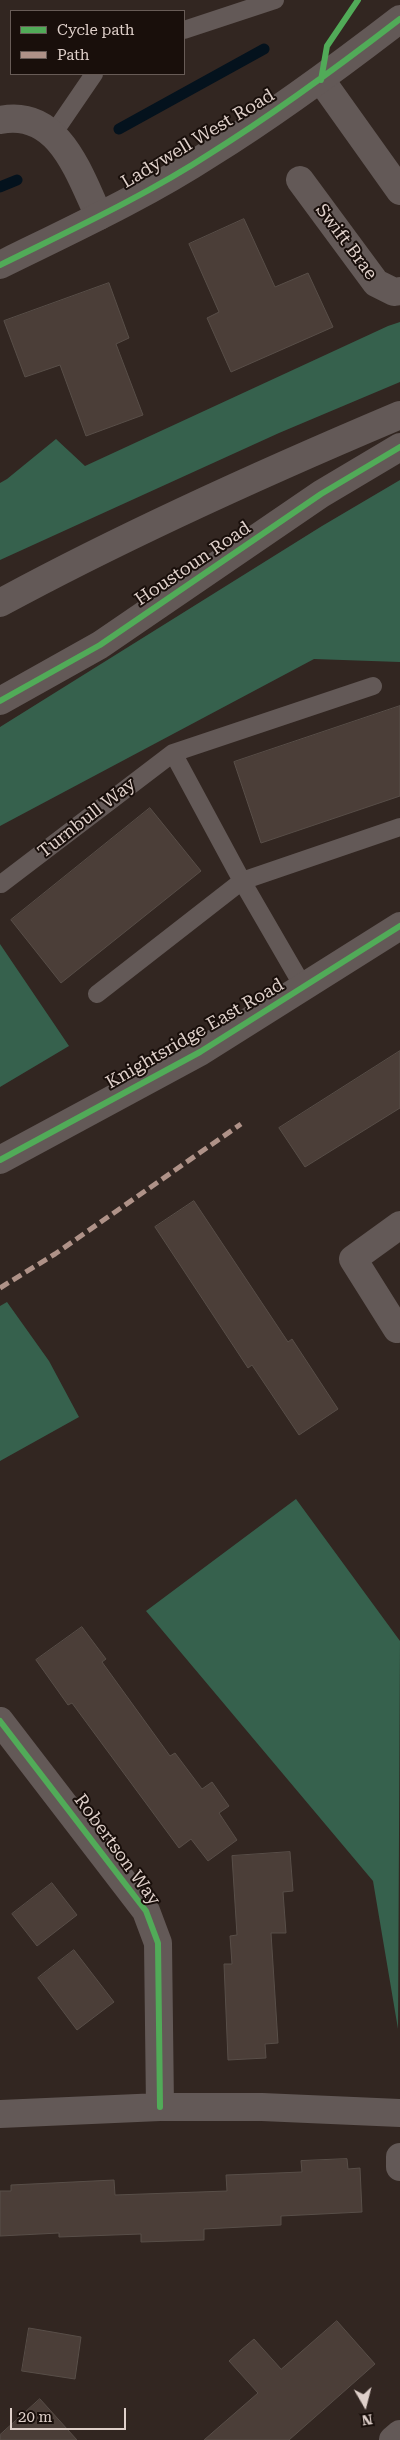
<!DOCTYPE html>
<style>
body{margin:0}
#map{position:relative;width:400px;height:2440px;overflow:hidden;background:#322621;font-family:"Roboto Serif",serif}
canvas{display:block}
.legend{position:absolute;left:10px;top:10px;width:175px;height:65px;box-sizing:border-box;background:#190f0b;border:1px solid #685c57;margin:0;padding:6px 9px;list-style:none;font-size:15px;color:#dfd0ca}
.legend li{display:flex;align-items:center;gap:10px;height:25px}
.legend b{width:25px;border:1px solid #685c57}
.north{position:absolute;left:340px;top:2380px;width:50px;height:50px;-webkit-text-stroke:4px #190f0b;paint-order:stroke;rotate:172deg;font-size:14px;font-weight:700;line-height:20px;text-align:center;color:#dfd0ca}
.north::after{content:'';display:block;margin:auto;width:18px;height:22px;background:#dfd0ca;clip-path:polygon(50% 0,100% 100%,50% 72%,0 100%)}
.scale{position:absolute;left:10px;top:2408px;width:116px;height:22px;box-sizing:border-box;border:2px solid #dfd0ca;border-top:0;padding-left:6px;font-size:15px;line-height:18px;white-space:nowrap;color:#dfd0ca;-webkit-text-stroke:4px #190f0b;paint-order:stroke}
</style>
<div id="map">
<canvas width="400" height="2440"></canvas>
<ul class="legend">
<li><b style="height:6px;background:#51ab58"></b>Cycle path</li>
<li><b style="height:6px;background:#af9288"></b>Path</li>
</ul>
<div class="north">N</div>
<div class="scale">20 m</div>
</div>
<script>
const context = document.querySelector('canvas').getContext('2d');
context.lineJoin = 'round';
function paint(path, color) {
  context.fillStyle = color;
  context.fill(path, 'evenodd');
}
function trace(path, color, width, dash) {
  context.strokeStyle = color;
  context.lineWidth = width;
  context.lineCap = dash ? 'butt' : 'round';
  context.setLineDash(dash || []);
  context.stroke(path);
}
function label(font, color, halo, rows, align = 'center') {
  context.font = font + ' "Roboto Serif",serif';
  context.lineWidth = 4;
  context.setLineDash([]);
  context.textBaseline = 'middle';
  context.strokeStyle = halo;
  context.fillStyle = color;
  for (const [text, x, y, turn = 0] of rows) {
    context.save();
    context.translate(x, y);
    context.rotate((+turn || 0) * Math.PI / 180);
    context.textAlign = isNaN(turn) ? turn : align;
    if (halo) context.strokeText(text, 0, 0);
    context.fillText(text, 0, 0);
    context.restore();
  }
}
paint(new Path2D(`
 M400 322V382L279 433 0 560V483L7 479 56 439 85 466 388 326Z
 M400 480V662L314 659 0 826V727L322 526Z
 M0 944 69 1046 0 1087Z
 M7 1302 49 1361 79 1417 0 1461V1306Z
 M296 1499 400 1641 398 2029 373 1881 146 1611Z`), '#36614d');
trace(new Path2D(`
 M119 129 264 49
 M0 187 17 180`), '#04121d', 11);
const building = new Path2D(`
 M244 219 275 287 308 273 333 327 231 372 207 318 219 312 189 244Z
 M109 283 129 338 116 344 143 415 86 436 60 365 25 377 4 321Z
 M400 706V796L261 843 234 762Z
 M150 808 201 871 61 983 11 920Z
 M400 1051V1108L305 1167 279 1128Z
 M194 1201 288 1342 292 1339 338 1409 299 1435 252 1365 248 1368 155 1227Z
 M82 1627 106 1659 102 1662 170 1756 175 1753 202 1789 212 1782 229 1806 219 1813 237 1840 208 1861 191 1839 179 1848 72 1703 68 1705 36 1660Z
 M290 1852 293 1891 283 1892 286 1933H271L278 2043 265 2044 266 2058 228 2060 224 1964H232L230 1936 237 1935 232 1856Z
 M52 1883 77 1915 37 1946 12 1914Z
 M74 1950 114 2002 77 2030 38 1978Z
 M347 2159 348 2169 360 2168 362 2212 281 2216V2225L204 2229V2240L141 2242V2234L59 2237V2233L0 2236V2191H11V2185L114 2180 115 2195 227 2191 226 2175 302 2172 301 2161Z
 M337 2321 375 2364 289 2440H204L258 2393 229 2361 241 2350 254 2339 281 2369Z
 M29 2328 81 2337 75 2379 22 2371Z
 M40 2399 77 2440H0V2435Z`);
paint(building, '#4b3e38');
trace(building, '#584e48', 1);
trace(new Path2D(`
 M184 30 275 0
 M53 134 94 74
 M173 753 242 881 304 988
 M1 884 173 753 373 686
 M97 994 242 881 400 827`), '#635957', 18);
trace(new Path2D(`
 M321 80 400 191
 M0 120C59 108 79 174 99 216
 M300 180 376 283 394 292 400 291
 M397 1329 353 1259 400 1225
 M0 1721 146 1911 158 1943 160 2107
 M0 2114 160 2107H262L400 2113
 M400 2157V2167
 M393 2440 400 2434`), '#635957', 28);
trace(new Path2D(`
 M0 265C71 230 145 196 211 153 277 112 339 66 400 19
 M0 603C129 533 265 472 400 415
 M0 701 100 645 321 494 400 447
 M0 1160 200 1052 400 926`), '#635957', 28);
trace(new Path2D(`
 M0 1288 55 1254 241 1124`), '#af9288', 5, [10, 5]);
trace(new Path2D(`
 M321 80 327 46 358 0
 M0 265C71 230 145 196 211 153 277 112 339 66 400 19
 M0 701 100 645 321 494 400 447
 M0 1160 200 1052 400 926
 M0 1721 146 1911 158 1943 160 2107`), '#51ab58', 6);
label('18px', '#dfd0ca', '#190f0b', [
 ["Ladywell West Road",198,139,-31],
 ["Swift Brae",346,242,53],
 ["Houstoun Road",193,564,-34],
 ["Turnbull Way",87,818,-38],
 ["Knightsridge East Road",195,1034,-30],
 ["Robertson Way",117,1850,54]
]);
</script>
